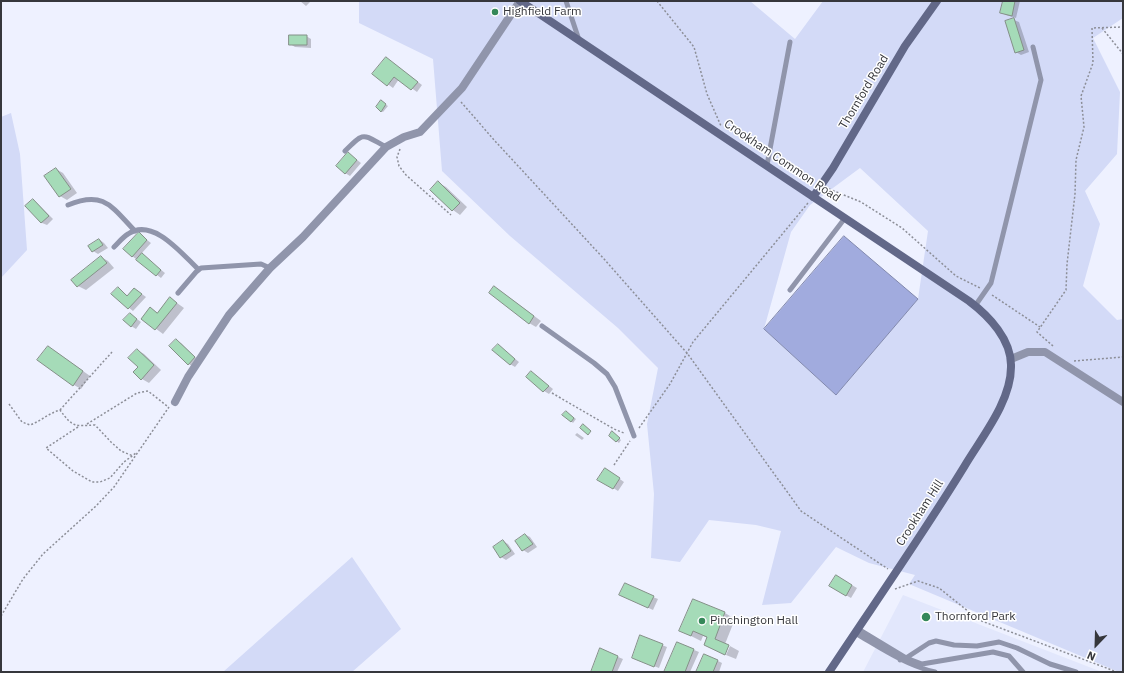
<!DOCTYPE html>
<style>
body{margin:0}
#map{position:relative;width:1124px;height:673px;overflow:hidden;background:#eef1ff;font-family:"IBM Plex Sans",sans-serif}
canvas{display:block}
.frame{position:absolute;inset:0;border:2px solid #36373c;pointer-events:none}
.north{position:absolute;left:1076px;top:625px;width:40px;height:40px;-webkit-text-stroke:3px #fff;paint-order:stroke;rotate:203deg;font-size:11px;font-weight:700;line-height:16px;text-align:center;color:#36373c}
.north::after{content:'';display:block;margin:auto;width:14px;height:18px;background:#36373c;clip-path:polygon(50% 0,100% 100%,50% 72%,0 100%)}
</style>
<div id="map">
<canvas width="1124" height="673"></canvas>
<div class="frame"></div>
<div class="north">N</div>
</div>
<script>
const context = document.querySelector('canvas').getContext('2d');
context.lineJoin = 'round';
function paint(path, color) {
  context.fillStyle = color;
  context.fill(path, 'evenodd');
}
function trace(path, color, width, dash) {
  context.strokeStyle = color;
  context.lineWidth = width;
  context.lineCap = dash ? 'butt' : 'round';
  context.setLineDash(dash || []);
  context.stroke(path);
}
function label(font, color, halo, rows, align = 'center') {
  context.font = font + ' "IBM Plex Sans",sans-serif';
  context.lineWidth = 3;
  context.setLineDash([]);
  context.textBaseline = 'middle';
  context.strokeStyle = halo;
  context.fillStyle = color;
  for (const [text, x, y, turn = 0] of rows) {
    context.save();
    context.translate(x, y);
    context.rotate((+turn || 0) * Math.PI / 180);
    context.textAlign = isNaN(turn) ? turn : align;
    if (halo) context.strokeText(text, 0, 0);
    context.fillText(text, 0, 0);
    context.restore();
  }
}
paint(new Path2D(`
 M903 595 1102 672H863Z`), '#e2e7fc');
paint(new Path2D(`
 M359 1H750L795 39 823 1H1123V18L1093 38 1120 92 1117 154 1085 191 1100 224 1083 286 1117 320 1123 319V672H1119L909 584 915 575 869 563 836 547 791 603 762 605 781 531 756 525 709 520 680 562 651 558 654 494 647 424 658 368 618 328 510 236 442 171 433 59 359 23ZM860 168 928 231 918 299 836 395 764 329 791 232 810 205Z
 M11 113 20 154 27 250 1 278V117Z
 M352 557 401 629 352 672H223Z`), '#d3daf7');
const water = new Path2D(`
 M844 236 918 299 836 395 764 329Z`);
paint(water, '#a1abde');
trace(water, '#8188ad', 1);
paint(new Path2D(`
 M300 1H311L306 6Z
 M1004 1H1020L1016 18 1006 15 1001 12Z
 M1014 20 1019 22 1029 52 1021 55 1016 52Z
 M306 36 311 39V48L295 47 290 44Z
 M390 61 422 85 417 92 399 79 393 88 374 74Z
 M381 102 388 106 383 112 381 111Z
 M348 153 361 163 350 176 345 173Z
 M56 169 63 173 77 193 67 200 60 196Z
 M439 183 446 187 467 207 460 215 453 210 432 190Z
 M33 200 37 203 53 219 47 225 42 223 26 206Z
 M139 234 151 243 141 254 165 273 161 278 132 256Z
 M100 240 104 243 108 248 98 254 93 251Z
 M101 257 108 261 114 268 86 290 78 286 73 280Z
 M495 287 541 321 536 327 529 323Z
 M118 288 128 296 135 289 146 297 133 311 112 294Z
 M170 298 184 308 163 334 143 319 151 308 158 313Z
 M130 314 141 322 136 329 131 326Z
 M176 341 181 343 199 361 193 367 189 364Z
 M498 345 519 362 515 367 510 364Z
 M137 350 144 354 161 370 149 383 142 379Z
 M55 351 90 376 81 389 74 385Z
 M531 372 553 389 549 394 544 391Z
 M568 413 576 419 573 423 571 421Z
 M577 433 584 438 582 440 575 435Z
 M614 434 621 440 619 443 610 436Z
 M610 472 624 482 618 491 599 479Z
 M526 535 530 537 537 547 528 553 523 550 516 541Z
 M503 541 508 544 515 554 506 560 501 557Z
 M836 576 857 588 851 598 830 586Z
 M625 597H653L658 599 653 610Z
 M693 600 725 613 735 619 725 644 728 645 724 655 705 645 708 638 703 636 701 641 681 631Z
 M677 643 699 652 690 672H665Z
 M662 645 667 647 659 668 633 658Z
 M730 646 739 651 736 659 726 655Z
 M601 650 623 659 617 672H592Z
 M718 661 722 663 719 672H697Z`), '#0003');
const building = new Path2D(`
 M1003 1H1015L1012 16 1000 13Z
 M1014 18 1024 50 1015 53 1005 21Z
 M289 35H307V45H289Z
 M386 57 418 82 411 90 394 77 387 86 372 74Z
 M381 100 386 104 381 112 376 107Z
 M348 152 357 160 345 174 336 166Z
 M56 168 71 189 59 197 44 176Z
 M438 181 460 203 452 211 430 190Z
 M33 199 49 216 41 223 25 206Z
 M139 232 147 240 132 257 123 249Z
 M99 239 103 245 92 252 88 246Z
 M142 253 161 270 156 276 136 260Z
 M101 256 107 263 77 287 71 280Z
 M494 286 534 316 529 324 489 293Z
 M118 287 127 296 134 288 142 294 128 309 111 294Z
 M170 297 177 303 155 330 141 319 150 307 157 313Z
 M130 313 137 319 131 327 123 320Z
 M176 339 195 357 188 365 169 346Z
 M498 344 515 359 510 365 492 350Z
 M48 346 83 371 73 386 37 360Z
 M137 349 154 365 141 380 133 372 138 367 128 358Z
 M531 371 549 386 543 392 526 377Z
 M566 411 574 418 571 422 562 415Z
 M583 424 591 431 588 435 580 428Z
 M612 431 620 438 616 442 609 436Z
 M605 468 620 478 613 489 597 480Z
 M525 534 533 544 522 551 515 541Z
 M503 540 511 551 500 558 493 547Z
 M836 575 852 585 846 596 829 586Z
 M625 583 654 596 648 608 619 595Z
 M693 599 725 612 715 639 729 645 725 655 704 645 707 637 693 631 691 636 679 631Z
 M640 635 663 644 654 667 632 658Z
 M677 642 694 649 685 672H664Z
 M600 648 618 656 612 672H591Z
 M704 654 718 660 713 672H696Z`);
paint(building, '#a5dbb8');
trace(building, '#849088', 1);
trace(new Path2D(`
 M657 1 694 47 707 94 721 126
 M1102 28 1123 54
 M461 102 495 141 605 260 687 353 801 511 888 569
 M400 149 397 157 399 166 406 175 451 215
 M829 189 861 202 902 228 956 276 980 288
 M992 295 1040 327
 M1053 346 1037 332 1066 290 1067 264 1075 194 1076 160 1084 127 1081 96 1093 63 1092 28 1123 27
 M1074 361 1123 357
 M552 393 614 429 624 433
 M9 404 22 422 30 425C41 421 49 413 60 410 73 428 75 426 95 425L111 442 121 451 133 456
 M60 410 112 352
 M87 424 137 393 148 391 167 406
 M78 427 46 448 73 471 92 482H100L110 478 124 462 136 453
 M639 428 670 384 693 342 808 203
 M614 465 630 441
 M895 589 918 581 939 588 979 620 1117 672
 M1 616 23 579 43 554 96 506 114 487 169 407`), '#8c8e97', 1.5, [2, 2]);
trace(new Path2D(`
 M566 1 579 40
 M345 151C365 131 362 134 386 147
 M767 165 790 42
 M68 205C104 190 112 207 135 231
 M114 247C119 242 123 237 128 234 153 217 182 254 198 269
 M790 290 845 218
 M178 293 196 272 201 268 261 264 270 268
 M975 306 991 283 1041 80 1033 47
 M542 326 594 363 607 374 615 387 634 436
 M858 629 906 658 922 664 993 652 1009 656 1023 672
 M855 633C881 648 905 665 935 672
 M900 660 906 658 929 643 936 641 954 645 977 646 999 642 1017 648 1050 664 1076 672`), '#9095ab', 5);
trace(new Path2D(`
 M1011 359 1028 352H1045L1123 402
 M175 402 188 377 229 315 270 268 303 237 386 147 404 137 420 132 462 88 520 1`), '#9095ab', 8);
trace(new Path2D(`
 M520 1 969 301C989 316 1012 340 1011 367 1011 402 981 438 964 467 921 537 874 604 829 672
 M813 197 833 168 905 46 937 1`), '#626888', 8);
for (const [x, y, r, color] of [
 [495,12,4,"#358859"],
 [926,617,5,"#358859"],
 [702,621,4,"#358859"]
]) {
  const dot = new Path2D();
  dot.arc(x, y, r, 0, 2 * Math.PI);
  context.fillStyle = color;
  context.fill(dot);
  trace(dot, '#fff', 1.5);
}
label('12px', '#36373c', '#fff', [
 ["Highfield Farm",503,12],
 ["Thornford Park",935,617],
 ["Pinchington Hall",710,621]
], 'left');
label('12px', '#36373c', '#fff', [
 ["Thornford Road",864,92,-59],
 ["Crookham Common Road",782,161,34],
 ["Crookham Hill",920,513,-57]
]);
</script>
